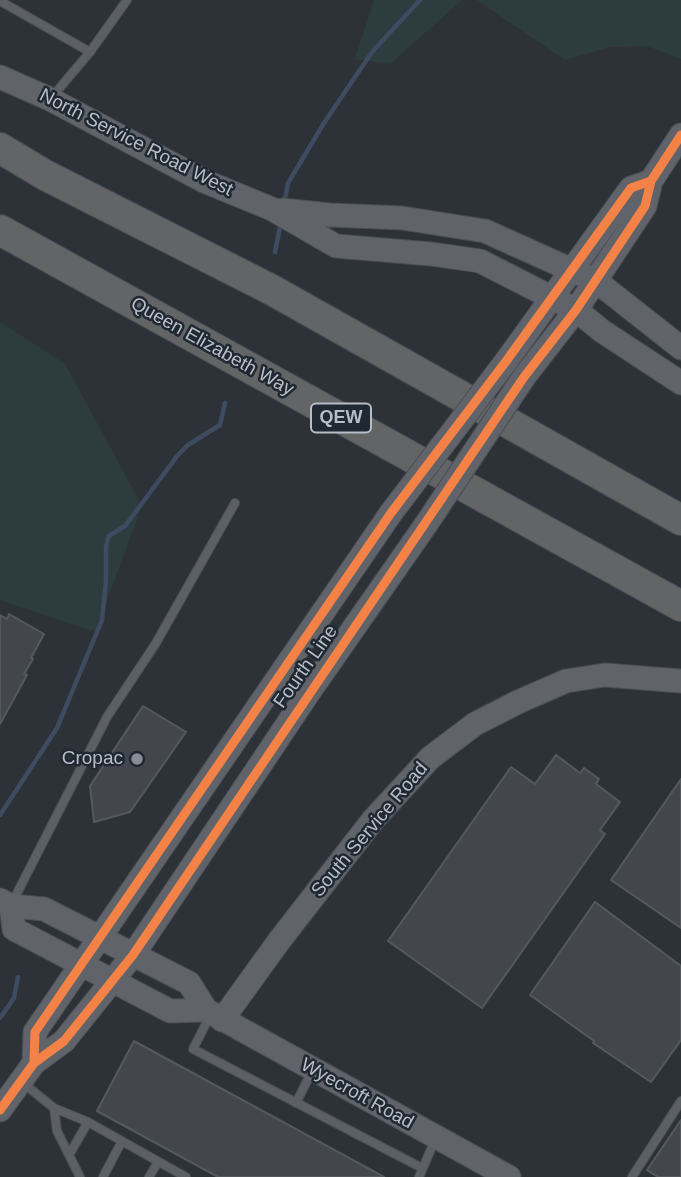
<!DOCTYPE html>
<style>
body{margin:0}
canvas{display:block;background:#2d3238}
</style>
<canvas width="681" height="1177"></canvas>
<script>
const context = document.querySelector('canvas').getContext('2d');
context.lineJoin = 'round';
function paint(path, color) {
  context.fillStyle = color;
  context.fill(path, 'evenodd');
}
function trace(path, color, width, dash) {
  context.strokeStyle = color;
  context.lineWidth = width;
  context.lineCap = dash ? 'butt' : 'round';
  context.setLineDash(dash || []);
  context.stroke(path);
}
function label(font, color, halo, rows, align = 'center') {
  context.font = font + ' Helvetica,sans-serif';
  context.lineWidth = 5;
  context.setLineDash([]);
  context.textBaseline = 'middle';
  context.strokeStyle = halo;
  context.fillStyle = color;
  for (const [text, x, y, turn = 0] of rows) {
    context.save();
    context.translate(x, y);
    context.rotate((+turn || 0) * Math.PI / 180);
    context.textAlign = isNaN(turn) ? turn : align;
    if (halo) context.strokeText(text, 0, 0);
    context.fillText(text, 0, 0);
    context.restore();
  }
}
paint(new Path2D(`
 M374 0H462L390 64 355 59Z
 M477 0H681V59L647 46 610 47 565 60Z
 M0 322 65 364 142 506 95 632 0 600Z`), '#2d3d3f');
trace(new Path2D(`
 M284 204 288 183 324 123 372 52 420 0
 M275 252 280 227
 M0 815 57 728 102 620 106 581V546L109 536 125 526 178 455 188 445 220 425 225 403
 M0 1018 14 998 18 977`), '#3e4b60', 4.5);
const building = new Path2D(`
 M9 614 44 634 31 658 33 659 24 674 27 675 0 724V615L7 619Z
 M143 706 186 732 130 812 94 822 90 786Z
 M556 755 580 773 584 768 599 779 596 784 620 802 600 830 605 834 482 1008 388 941 511 767 535 784Z
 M681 779V928L611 880Z
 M595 902 681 966V1040L651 1082 593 1043 594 1041 530 995Z
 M134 1041 384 1177H218L97 1111Z
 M681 1120V1177H658L647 1170Z`);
paint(building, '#43474d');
trace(building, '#55595f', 2);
const lane = new Path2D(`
 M0 1 90 52
 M52 97 90 52 127 0
 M12 903 107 717 156 643 235 503
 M210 1016 193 1049 422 1168
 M23 1083 54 1108 88 1122 186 1177
 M296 1103 312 1071
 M54 1108 57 1131 80 1177
 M69 1155 88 1122
 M103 1177 122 1141
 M149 1177 158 1162
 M419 1177 435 1140
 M632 1177 681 1101`);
const secondary = new Path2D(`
 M0 77 50 99 204 181 272 209 336 246 431 254 480 261 576 310 602 331 681 383
 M282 210 330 215 402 218 485 231 596 281 681 348
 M507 360 631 188 651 181
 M524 377 576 310 645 206 651 181 681 135
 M0 900 11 906 44 909 189 983 206 1010 509 1177
 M11 906 14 929 170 1011 206 1010
 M222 1020 279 941 373 820 430 758 475 724 518 702 566 681 605 675 681 681
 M34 1063 35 1032 391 513
 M0 1110 34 1063 64 1041 133 955 307 695 427 523`);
const highway = new Path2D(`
 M0 148 45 175 272 290 681 520
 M0 230 681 606`);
trace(lane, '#4a4e53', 10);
trace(secondary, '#4a4e53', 25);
trace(highway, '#494e53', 32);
trace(lane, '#5c6066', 8);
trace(secondary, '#60646a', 23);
trace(highway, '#626466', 30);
const secondaryBridge = new Path2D(`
 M391 513 507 360
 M427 523 524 377`);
trace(secondaryBridge, '#4a4e53', 25, []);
trace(secondaryBridge, '#60646a', 23);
trace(new Path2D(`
 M34 1063 35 1032 391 513 507 360 631 188 651 181
 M0 1110 34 1063 64 1041 133 955 524 377 576 310 645 206 651 181 681 135`), '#f48246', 9);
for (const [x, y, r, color] of [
 [137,759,7,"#878d96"]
]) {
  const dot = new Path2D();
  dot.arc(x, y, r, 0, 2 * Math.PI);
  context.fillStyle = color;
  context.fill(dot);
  trace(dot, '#202832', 2.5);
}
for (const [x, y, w] of [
 [341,418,60]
]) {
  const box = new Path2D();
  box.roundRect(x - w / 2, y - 14.5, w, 29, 5);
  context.fillStyle = '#202832';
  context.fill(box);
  trace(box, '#b8bec8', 2);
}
label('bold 18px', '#b8bec8', null, [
 ["QEW",341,418]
]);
label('19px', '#b8bec8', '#202832', [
 ["North Service Road West",136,143,27],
 ["Queen Elizabeth Way",212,347,29],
 ["Fourth Line",306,667,-55],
 ["South Service Road",370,830,-50],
 ["Wyecroft Road",357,1094,29]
]);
label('19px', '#b8bec8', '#202832', [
 ["Cropac",123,759]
], 'right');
</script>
